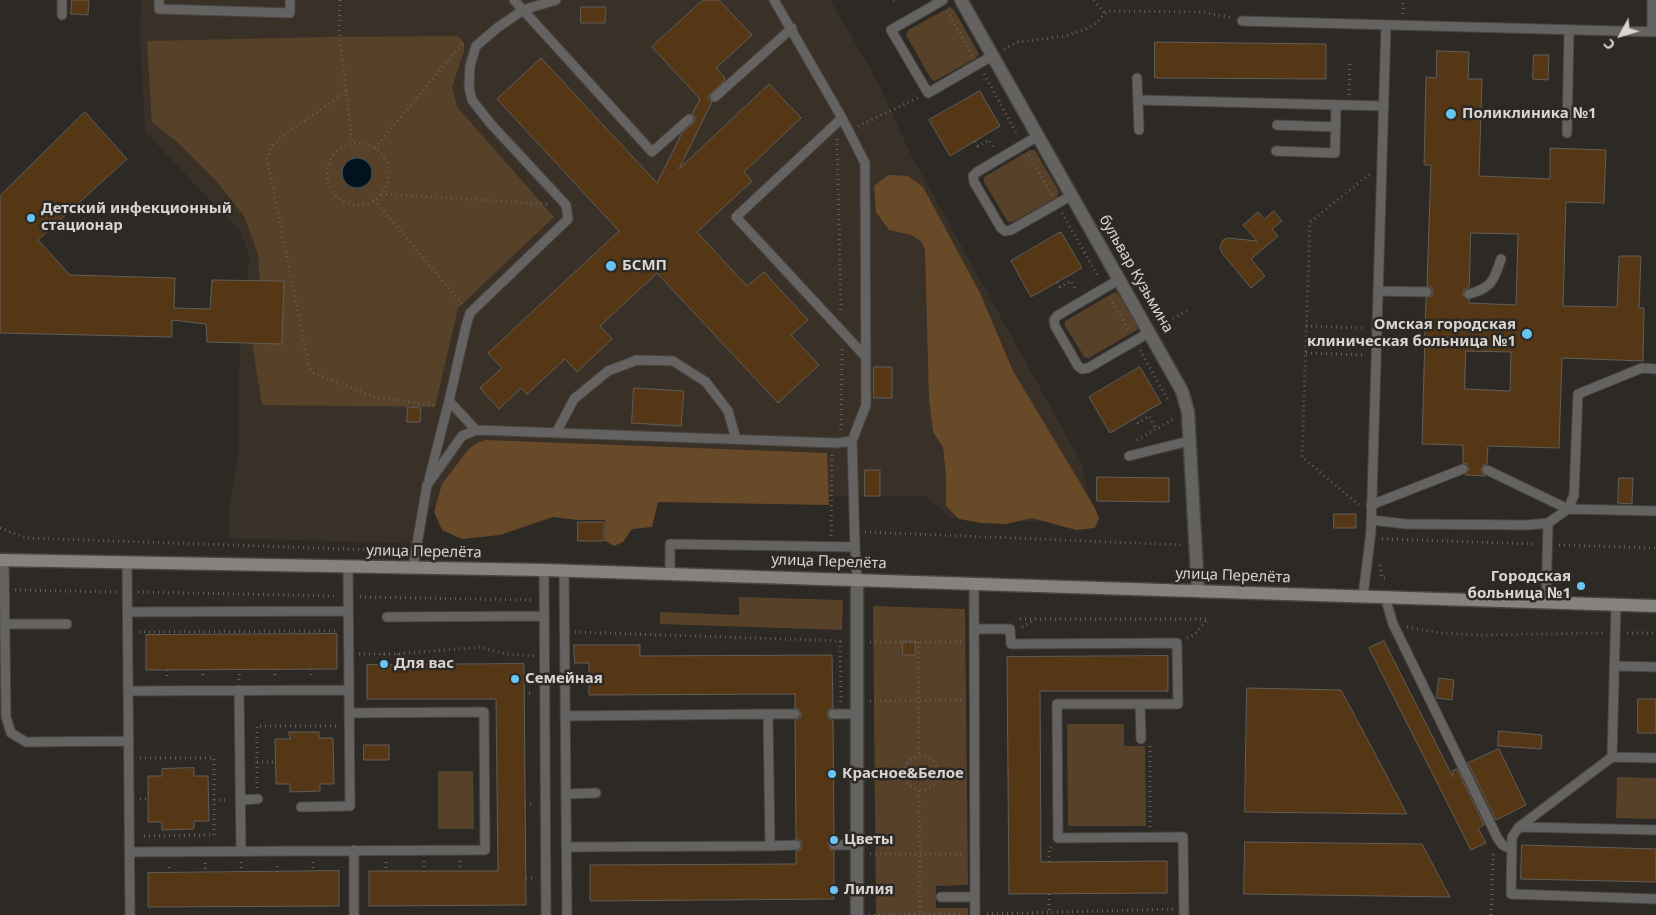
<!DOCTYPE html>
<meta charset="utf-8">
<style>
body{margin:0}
#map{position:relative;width:1656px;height:915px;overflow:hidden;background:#2d2925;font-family:"Noto Sans",sans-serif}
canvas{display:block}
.north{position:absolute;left:1596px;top:10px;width:50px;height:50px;-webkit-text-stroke:4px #2d2925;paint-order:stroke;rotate:231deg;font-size:14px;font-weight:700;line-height:20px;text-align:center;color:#d8d5d2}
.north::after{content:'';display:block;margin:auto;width:18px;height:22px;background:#d8d5d2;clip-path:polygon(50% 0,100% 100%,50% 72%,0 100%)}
</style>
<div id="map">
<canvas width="1656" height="915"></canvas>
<div class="north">С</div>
</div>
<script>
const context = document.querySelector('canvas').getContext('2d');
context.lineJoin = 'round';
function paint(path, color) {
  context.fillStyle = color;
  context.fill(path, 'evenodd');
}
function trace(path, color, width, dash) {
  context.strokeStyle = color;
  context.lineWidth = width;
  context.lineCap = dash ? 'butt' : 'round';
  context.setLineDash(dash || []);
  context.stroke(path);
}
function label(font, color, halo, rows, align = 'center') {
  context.font = font + ' "Noto Sans",sans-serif';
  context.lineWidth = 5;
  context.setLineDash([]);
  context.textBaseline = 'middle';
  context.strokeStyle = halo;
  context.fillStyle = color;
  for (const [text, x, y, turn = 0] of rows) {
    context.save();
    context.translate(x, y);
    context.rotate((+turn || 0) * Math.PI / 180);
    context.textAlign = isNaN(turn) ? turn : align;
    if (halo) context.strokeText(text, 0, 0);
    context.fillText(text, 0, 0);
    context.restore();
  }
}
paint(new Path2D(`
 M141 0H830L878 82 908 149 1082 464 1094 524 950 518 926 496 448 497 430 509 423 544 229 538V505L239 449 238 400 242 307 248 278 249 255 240 231 145 132 140 38Z`), '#393128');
paint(new Path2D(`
 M950 7 954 10 979 54 976 58 935 81 931 79 906 35 908 30Z
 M458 36 464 43V51L452 87 457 107 554 217 458 308 435 407 262 405 249 323 260 290 258 254 244 216 216 181 178 143 152 122 147 41 329 37Z
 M1030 150H1035L1036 152 1059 192 1057 197 1013 222H1008L984 182V177Z
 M1115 292 1119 295 1137 325V330L1089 358H1085L1065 326V321Z
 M739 597 843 600 842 630 660 624V612L739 615Z
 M873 606 965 609 968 885 936 886V908H968V915H876Z
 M1067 724H1124V746H1145L1146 826H1068Z
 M438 771H473L474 829H438Z
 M1617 777 1656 778V819L1616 818Z`), '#584129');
paint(new Path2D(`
 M888 175 908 176 923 187 980 293 1013 371 1095 508 1099 518 1095 528 1076 530 1032 518 1006 524 981 523 959 519 946 506V475L943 447 933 432 929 399 925 250 921 241 911 235 889 230 876 212 874 186Z
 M485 440 827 453 829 505 658 502 652 527 632 529 623 542 614 546 605 541V520H577L553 517 500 535 462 539 442 530 434 512 442 484 468 450 475 444Z`), '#694a28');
const water = new Path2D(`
 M342 173a15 15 0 1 1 30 0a15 15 0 1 1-30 0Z`);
paint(water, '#00131e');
trace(water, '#414d54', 1);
const building = new Path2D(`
 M72 0H89L88 15 71 14Z
 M703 0H719L752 35 716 68 725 78 723 82 709 95V99L712 102 679 169 769 84 801 118 744 172 752 181 697 232 747 286 764 272 808 320 791 335 819 365 778 403 657 273 600 326 612 339 577 372 565 359 527 394 521 388 499 409 480 388 502 368 488 353 619 231 497 99 541 58 657 183 682 133 695 121V117L692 114 700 99 652 47Z
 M581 7H606L605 23H581Z
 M1155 42 1326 44V79L1155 78Z
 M1437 51 1469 52 1468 79H1482L1479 176 1550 179V148L1606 150 1604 203 1566 202 1563 306 1617 307 1619 256H1641L1639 308H1644L1643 361 1562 358 1559 448 1488 446 1487 464 1483 465 1481 470 1485 476 1465 475 1469 469 1467 464 1463 463V445L1422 444 1426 298 1432 296 1433 292 1431 287 1427 286 1431 165H1424L1426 77 1436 78ZM1471 233 1518 234 1516 305 1469 303V300L1463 296 1464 290 1469 287ZM1466 351 1511 352 1510 391 1465 389Z
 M1534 55H1549L1548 80 1533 79Z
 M980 91 1000 126 950 156 929 120Z
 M85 112 127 159 38 240 70 275 175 278 174 308 210 309 212 280 284 281 282 344 207 342 206 324 172 320V337L0 333V196Z
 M1274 211 1282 221 1272 229 1278 236 1251 259 1265 276 1251 288 1222 253 1220 248 1221 244 1223 240 1228 238 1257 241 1243 225 1258 212 1264 219Z
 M1061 232 1082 268 1031 297 1011 261Z
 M874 367H892V398H874Z
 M1140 367 1161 403 1110 433 1089 397Z
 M634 388 684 391 681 426 632 423Z
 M408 407 421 408 420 422H407Z
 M865 470H880V496H865Z
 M1097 477 1169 478V502L1097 501Z
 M1619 478H1633L1632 504 1618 503Z
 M1334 514H1356V528H1334Z
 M578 522H604V541H578Z
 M337 634V669L146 670V635Z
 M1384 641 1453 777V770L1457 769 1484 825 1478 828 1486 843 1471 850 1369 648Z
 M903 642H915V655H903Z
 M574 645H640V656L832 655 833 708 828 710 827 714 829 719 833 720 834 839 829 841 828 845 830 850 834 851V899L590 901V865L796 864V851L800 850 802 845 801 841 796 839 795 720 800 718 801 714 799 709 795 708V694L589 695V663H575Z
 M1168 656V691H1040L1041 862 1167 861V893L1009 894 1007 657Z
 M524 664 526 905 369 906V871H498L496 699H367V665Z
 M1439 678 1454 680 1452 700 1437 698Z
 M1247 688 1341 690 1407 814 1245 812Z
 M1638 699H1656V733H1638Z
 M1499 731 1542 735 1541 749 1498 746Z
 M289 732H319V738H333L334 784H320V791L290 792V784H276L275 739H290Z
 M364 745H389V760H364Z
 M1499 749 1526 805 1496 820 1468 763Z
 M194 768V776H208L209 821H194V829L162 830V822H148V776H162V769Z
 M1245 842 1422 844 1450 897 1244 894Z
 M1522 845 1656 849V882L1521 879Z
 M339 871V906L148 907V873Z`);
paint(building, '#563715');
trace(building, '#625d58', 1);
const service = new Path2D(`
 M159 0V9L290 13V0
 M514 0 652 152 689 119
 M774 0 842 118 865 163 866 405 852 441 855 547
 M943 0 891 30 928 93 992 56
 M62 15V0
 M1242 21 1656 32
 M1652 32V0
 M1137 78 1139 130
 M715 97 792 28
 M1138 100 1384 106
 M842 118 736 217 864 355
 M1277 125 1336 127
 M1567 133 1569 30
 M1038 136 977 172 973 176 974 182 1001 228 1005 231 1011 230 1072 195
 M1276 151 1335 153 1336 105
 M1120 279 1057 316 1054 320 1055 326 1078 366 1082 369 1088 368 1150 332
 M1378 291 1427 292
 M1469 294C1492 288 1494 280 1501 259
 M476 430 449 401 466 326 470 313 568 219 566 205 490 123 472 100 469 87 470 66 476 46 497 28 523 10 556 0
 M556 433 574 399 608 371 637 360 673 361 706 382 728 411 736 439
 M1129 456 1189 441
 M1487 470 1568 509 1656 511
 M429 479 449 401
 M1371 505 1463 469
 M1371 520 1406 524 1528 525 1548 523 1568 509 1574 495 1578 394 1642 368 1656 369
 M4 560 6 717 11 733 26 742 129 741
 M127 562 130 915
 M413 567 427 485 462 436 476 430 836 443 852 441
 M544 570 546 915
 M564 571 567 915
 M670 574V544L855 547 857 579
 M974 583 975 915
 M1363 596 1371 531 1386 25
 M1385 597 1393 624 1497 837C1501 844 1504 848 1512 848
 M1546 602 1548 523
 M1616 605 1612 757 1656 758
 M128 612 348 611
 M387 617 544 616
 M5 624H67
 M974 629H1010L1011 644 1177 643 1178 704H1057L1058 838 1183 837 1184 915
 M1614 666 1656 667
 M239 690 241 851
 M129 691 349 690
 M1140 704 1141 739
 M768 714H795
 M833 714H857
 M565 716 768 714 770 846 566 847
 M1612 757 1519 827 1512 837 1511 894 1656 899
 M566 794 596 793
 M240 800 258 799
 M301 807 350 806 348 567
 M1519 827 1656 830
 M834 845H857
 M770 846 796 845
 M354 850V915
 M130 852 485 850 484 712 349 713
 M941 897H975`);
const minor = new Path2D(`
 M961 0 1182 391 1188 412 1198 591`);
const tertiary = new Path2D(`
 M857 579V915`);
const secondary = new Path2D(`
 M0 560 544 570 1656 606`);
trace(service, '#484541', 11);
trace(minor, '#484541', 15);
trace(tertiary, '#484541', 15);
trace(secondary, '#484541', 15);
trace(new Path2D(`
 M340 0 339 31 352 143
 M893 0H894
 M1094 0 1105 14
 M947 11 973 56
 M1403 14V0
 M1004 49 1018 42 1065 36 1086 29 1096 23 1108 11 1203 12 1232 18
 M984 74 1017 134
 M346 92 280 138 271 147 267 159 309 366 314 373 374 397 438 406
 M1349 95 1350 60
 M858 126 918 98
 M837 139 841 313
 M975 141 978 146 989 140 995 150
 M327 174a31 31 0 1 1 62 0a31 31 0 1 1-62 0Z
 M375 148 463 43
 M1029 155 1052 195
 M381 194 548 204
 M374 200 463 305
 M1062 213 1099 278
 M1057 282 1060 287 1071 281 1076 291
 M1110 298 1130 332
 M1160 326 1188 310
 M1306 326 1366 328
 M1140 350 1169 402
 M1306 353 1365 355
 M1135 418 1138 423 1149 416 1156 429
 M841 430 842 349
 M1137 440 1175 418
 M1359 505 1302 457 1310 222 1370 174
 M0 528 27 538 405 551
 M865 532 1184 545
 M831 536 832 455
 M1382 539 1535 544
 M1559 545 1656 548
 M1380 565 1382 578H1388
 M15 590 116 592
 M138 592 336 596
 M360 597 534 600
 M1020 619H1208
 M1022 627 1036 619
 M1407 627 1441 633 1479 635 1605 633
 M139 632 338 631
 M575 632 843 641
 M1627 633H1656
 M1187 638 1194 635 1208 619
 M840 641 841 703
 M870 642H963
 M918 642 919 756
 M359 654H398L480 647 506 654 534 656
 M384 654V664
 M398 654V664
 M203 669V679
 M239 669V680
 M275 669V678
 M311 669V678
 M167 670V679
 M524 693H534
 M870 701 964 700
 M1150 746V827
 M904 773a17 17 0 1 1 34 0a17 17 0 1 1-34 0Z
 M140 758H214V835L141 836
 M257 762H275
 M939 773H964
 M869 774H904
 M257 788V726H339
 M919 791 920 915
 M140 799H148
 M214 800H228
 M525 804H535
 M870 854H964
 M424 861V871
 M460 861V871
 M241 862V872
 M313 862V872
 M386 862V871
 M1049 862V849L1052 846
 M205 863V872
 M277 872V862
 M169 873V863
 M526 878H535
 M1049 894V912
 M987 914 1173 909
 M869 915 963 914
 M1491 915 1493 855 1495 853`), '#63605c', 3, [1, 4]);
trace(service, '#656361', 9);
trace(minor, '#656361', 12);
trace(tertiary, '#656361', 12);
trace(secondary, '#86827f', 12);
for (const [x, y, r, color] of [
 [1451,114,6,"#68c4f0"],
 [31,218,5,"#68c4f0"],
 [611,266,6,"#68c4f0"],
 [1527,334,6,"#68c4f0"],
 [1581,586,5,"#68c4f0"],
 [384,664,5,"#68c4f0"],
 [515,679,5,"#68c4f0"],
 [832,774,5,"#68c4f0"],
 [834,840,5,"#68c4f0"],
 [834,890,5,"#68c4f0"]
]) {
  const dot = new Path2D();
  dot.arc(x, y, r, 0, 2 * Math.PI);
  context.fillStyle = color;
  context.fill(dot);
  trace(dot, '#2d2925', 2);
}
label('bold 15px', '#d8d5d2', '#2d2925', [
 ["Поликлиника №1",1462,114],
 ["Детский инфекционный",41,209],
 ["стационар",41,226],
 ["БСМП",622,266],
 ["Омская городская",1516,325,"right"],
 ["клиническая больница №1",1516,342,"right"],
 ["Городская",1571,577,"right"],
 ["больница №1",1571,594,"right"],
 ["Для вас",394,664],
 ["Семейная",525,679],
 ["Красное&Белое",842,774],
 ["Цветы",844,840],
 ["Лилия",844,890]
], 'left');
label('15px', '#d8d5d2', '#2d2925', [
 ["бульвар Кузьмина",1136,274,60],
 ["улица Перелёта",424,552,1],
 ["улица Перелёта",829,562,2],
 ["улица Перелёта",1233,576,2]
]);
</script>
